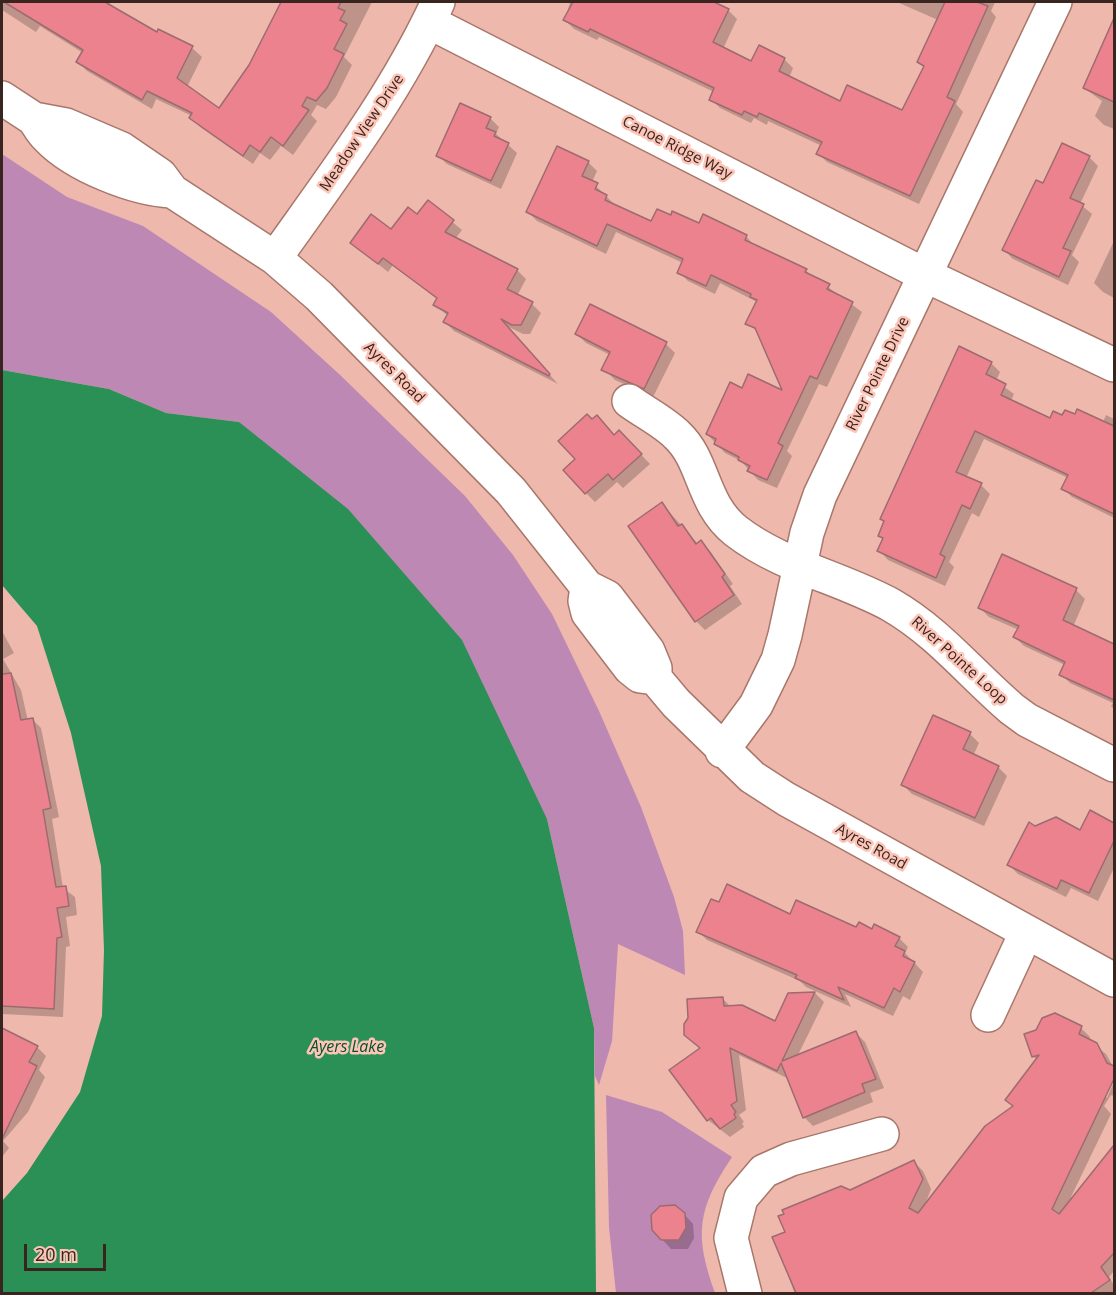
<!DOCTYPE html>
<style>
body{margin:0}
#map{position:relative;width:1116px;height:1295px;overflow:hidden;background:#eeb8ac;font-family:"Open Sans",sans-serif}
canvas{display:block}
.frame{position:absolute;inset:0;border:3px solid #392520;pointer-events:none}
.scale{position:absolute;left:24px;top:1244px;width:82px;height:27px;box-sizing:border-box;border:3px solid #392520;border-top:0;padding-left:8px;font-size:18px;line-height:21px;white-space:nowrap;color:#392520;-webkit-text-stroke:4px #fcc5b8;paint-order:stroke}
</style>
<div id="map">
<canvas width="1116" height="1295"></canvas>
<div class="frame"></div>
<div class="scale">20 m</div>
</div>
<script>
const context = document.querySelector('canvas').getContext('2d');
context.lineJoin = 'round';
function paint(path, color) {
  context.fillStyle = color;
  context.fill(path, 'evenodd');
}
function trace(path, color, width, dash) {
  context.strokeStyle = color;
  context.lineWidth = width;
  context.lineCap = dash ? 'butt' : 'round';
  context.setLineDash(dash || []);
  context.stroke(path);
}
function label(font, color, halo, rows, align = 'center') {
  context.font = font + ' "Open Sans",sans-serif';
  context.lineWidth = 5;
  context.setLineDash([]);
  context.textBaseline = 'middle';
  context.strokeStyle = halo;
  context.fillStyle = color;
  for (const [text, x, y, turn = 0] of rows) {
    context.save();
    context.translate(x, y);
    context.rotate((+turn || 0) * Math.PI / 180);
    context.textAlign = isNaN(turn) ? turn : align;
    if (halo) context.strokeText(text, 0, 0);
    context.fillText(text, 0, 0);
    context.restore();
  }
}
paint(new Path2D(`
 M2 154 67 197 143 226 271 312 339 374 465 496 513 555 552 614 599 711 641 807 674 897 683 931 685 975 618 944 612 1041 599 1085 595 1076 594 1028 547 819 239 422 166 413 109 389 2 370Z
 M606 1095 662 1112 732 1157C697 1209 694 1235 715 1293H616L609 1227Z`), '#bd88b3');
paint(new Path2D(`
 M2 370 109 389 166 413 239 422 348 509 462 640 547 819 594 1028 596 1293H2V1201L27 1173 80 1092 102 1016 104 950 101 866 71 733 37 626 2 585Z`), '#2b9055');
paint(new Path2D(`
 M2 2H109L113 8 158 34 159 31 192 48 202 57 187 87 219 110 251 65 283 2H372L344 57 352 65 336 97 326 109 317 105 311 115 317 121 293 155 281 146 270 160 260 153 253 164 200 127 192 116 156 99 152 109 87 71 78 62 83 53 40 26 36 32 2 10Z
 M570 2H688L699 7 702 2H711L728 10 737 19 723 49 752 63 784 59 793 68 789 78 841 103 903 112 925 68 919 62 938 20 897 2H995L991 11 996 17 956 104 963 112 919 204 827 162 818 153 822 146 768 121 767 125 754 118 751 123 720 108 711 99 714 92 599 37 597 40 574 29 565 20Z
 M1103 47 1114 52V129L1104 125 1095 116 1102 101 1084 88Z
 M490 118 499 127 496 134 517 153 501 189 447 164 438 155Z
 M1089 157 1098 166 1080 204 1092 214 1072 255 1079 262 1068 285 1013 259 1004 250 1044 185Z
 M588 162 597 171 592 182 615 205 652 223 700 225 746 236 755 247 806 271 862 312 827 387 819 384 787 451 792 456 777 488 758 480 741 461 725 453 707 434 742 390 785 393 759 333 747 323 757 302 720 283 715 294 688 281 679 272 683 263 616 232 606 254 537 221 528 212Z
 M428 202 462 230 455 239 517 270 526 279 517 296 532 304 541 313 530 334H523L505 325 558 384 454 331 445 322 448 316 435 305 438 300 393 265 388 272 352 243 392 231 417 216Z
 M1114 241V298L1103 292 1094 283Z
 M591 306 666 344 675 353 653 397 615 380 606 371 610 355 586 343 577 334Z
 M991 363 1000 372 996 381 1014 394 1011 401 1050 420 1063 417 1103 422 1106 415 1114 419V518L1072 497 1063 488 1068 478 984 439 966 478 981 485 990 494 979 517 972 513 949 562 954 567 945 586 888 560 879 550 884 540 880 536Z
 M614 436 628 441 650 464 623 488 617 482 595 502 586 493 577 459Z
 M662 504 698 544 701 542 710 551 733 584 730 586 742 604 705 630 696 621Z
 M1003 556 1076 590 1085 599 1073 627 1114 646V709L1111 706 1113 703 1070 683 1061 674 1065 665 1024 646 1015 637 1019 630 989 617 980 608Z
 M2 631 14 653 3 659 21 690 28 721 32 719 41 728 59 817 52 819 63 888 75 897 77 915 66 917 70 946 66 947 63 1017 2 1014Z
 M934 717 970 734 979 743 973 756 998 767 1007 776 984 826 912 794 903 785Z
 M1090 812 1114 824V868L1098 901 1071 888 1066 897 1018 874 1009 865 1035 827 1081 832Z
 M720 904 873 931 899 938 908 947 905 953 923 972 910 1000 903 996 893 1016 845 994 851 1007 806 987 800 981 707 940 698 931Z
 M815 993 824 1002 797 1057 856 1033 865 1042 884 1088 870 1093 873 1102 813 1126 804 1117 788 1076 787 1078 739 1055 746 1110 739 1115 744 1122 742 1123 744 1127 730 1137 708 1120 701 1049 722 998 731 1007 775 1023 789 995Z
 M1081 1028 1090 1037 1089 1041 1106 1054 1114 1068V1075L1104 1096 1107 1098 1114 1082V1096L1111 1095 1104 1106 1111 1114 1071 1197 1095 1208 1114 1170V1271L1109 1277 1114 1285V1294H916L878 1231 858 1241 882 1294H795L774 1238 787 1233 850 1191 914 1162 923 1171 931 1189 924 1208 1014 1107 1037 1060 1033 1056Z
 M2 1030 37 1047 46 1056 39 1070 45 1077 28 1112 3 1141 9 1148 2 1157Z
 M684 1214 693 1224 694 1238 688 1249H671L662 1239Z`), '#0003');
const building = new Path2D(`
 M4 2H105L157 32 158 29 193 46 177 78 219 108 249 65 281 2H341L338 8 345 11 340 20 347 24 334 49 344 54 327 88 316 101 307 97 302 106 309 110 283 146 271 137 260 152 250 145 243 156 189 118 192 113 147 91 142 100 76 62 83 50Z
 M573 2H714L729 9 713 42 751 61 759 45 785 58 779 71 840 101 847 85 902 110 924 66 917 62 945 2H977L988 6 947 97 955 101 910 196 816 154 822 142 759 113 757 117 744 111 742 115 709 100 714 88 590 29 588 32 563 20Z
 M1114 18V102L1083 88Z
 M460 103 491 117 486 128 496 132 494 136 509 143 491 181 436 156Z
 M1062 143 1090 156 1070 198 1084 204 1063 248 1071 251 1059 277 1002 250 1036 180 1043 183Z
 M557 146 589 161 582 176 598 183 595 189 607 195 605 200 651 221 657 209 671 215 672 211 699 223 703 214 747 235 745 240 807 269 805 272 830 284 827 289 853 302 817 379 810 376 778 443 783 446 767 480 747 471 750 466 738 460 739 457 714 444 716 439 706 434 730 382 742 388 748 374 782 390 755 328 745 324 757 300 750 297 751 294 711 275 706 286 677 273 683 259 607 224 597 246 526 212Z
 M428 200 454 220 445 232 518 269 507 289 533 302 521 325H512L501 319 550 374 549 376 443 322 448 313 433 305 437 298 383 258 378 264 350 243 371 214 391 229 408 207 417 214Z
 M590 304 667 342 644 389 601 370 610 352 575 334Z
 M959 346 992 362 986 374 1006 384 1001 395 1050 418 1053 411 1062 415 1065 410 1075 414 1077 409 1114 426V514L1061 489 1068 475 975 431 956 472 982 483 970 509 962 505 940 554 945 557 936 578 877 551 883 538 878 536 884 521 880 519Z
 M587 414 592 419 597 415 614 435 619 430 642 454 613 480 608 474 585 494 563 470 575 459 558 441Z
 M662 502 678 526 682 524 696 544 701 540 725 574 722 577 734 595 695 622 628 526Z
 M1002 554 1077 588 1063 620 1114 644V700L1059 675 1065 662 1013 637 1019 626 978 608Z
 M11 673 21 720 33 718 51 808 43 810 56 887 66 886 69 906 57 908 62 937 57 938 54 1009 2 1006V674Z
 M933 715 971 732 963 749 999 766 975 818 901 785Z
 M1090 810 1114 823V841L1089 893 1061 880 1057 889 1007 865 1029 822 1035 826 1056 817 1080 830Z
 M727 884 790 914 796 900 856 927 859 922 872 929 874 924 900 937 895 946 905 951 903 956 915 962 900 992 894 988 884 1008 838 987 844 1000 795 978 797 975 696 932 711 899 719 902Z
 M815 992 782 1061 856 1031 876 1079 862 1084 865 1092 803 1118 781 1063 777 1071 730 1048 737 1101 731 1105 736 1112 734 1114 736 1118 720 1129 711 1118 707 1121 669 1070 700 1048 684 1035V1024L688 1018 687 999 723 997 724 1006 742 1005 775 1021 788 993Z
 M1055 1013 1082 1026 1079 1034 1097 1043 1107 1063 1114 1066V1079L1052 1209 1059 1214 1114 1145V1253L1101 1267 1110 1280 1091 1293H796L772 1237 785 1232 778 1216 784 1214 782 1210 841 1186 850 1190 914 1160 923 1179 909 1208 918 1213 985 1126 1013 1106 1005 1100 1039 1055 1032 1057 1024 1034 1036 1030 1042 1018Z
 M2 1028 38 1046 29 1062 37 1066 2 1139Z
 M675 1205 685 1213 686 1228 679 1240H661L652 1230 651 1215 660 1206Z`);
paint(building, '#eb828e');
trace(building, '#9d6b6f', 1.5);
const minor = new Path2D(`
 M429 22 925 275 1114 365
 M2 98 34 119 66 125 122 149 160 175 172 191 275 258 319 296 511 491 587 587 607 597 648 651 655 668V678L676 703 752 777 786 799 1114 980
 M34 119C38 125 42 133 48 138 75 166 134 189 171 191
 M275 258C334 175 395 95 438 2
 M629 401C644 412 664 422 677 435 705 461 701 503 736 531 781 566 842 578 891 605 938 632 971 674 1012 709L1027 720 1114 765
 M587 587 585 601 588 613 630 668 640 676 655 678
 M722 751 756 705 778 660 785 635 807 533 820 495 1055 2
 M988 1015 1026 933
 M745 1294 731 1238 741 1198 764 1171 791 1159 882 1134`);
trace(minor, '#a8776b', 36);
trace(minor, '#fff', 33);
label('15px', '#392520', '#fcc5b8', [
 ["Meadow View Drive",362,133,-56],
 ["Canoe Ridge Way",677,148,27],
 ["Ayres Road",394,373,45],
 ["River Pointe Drive",878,374,-64],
 ["River Pointe Loop",959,661,42],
 ["Ayres Road",871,847,29]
]);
label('italic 16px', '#04512a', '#fcc5b8', [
 ["Ayers Lake",347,1047]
]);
</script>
